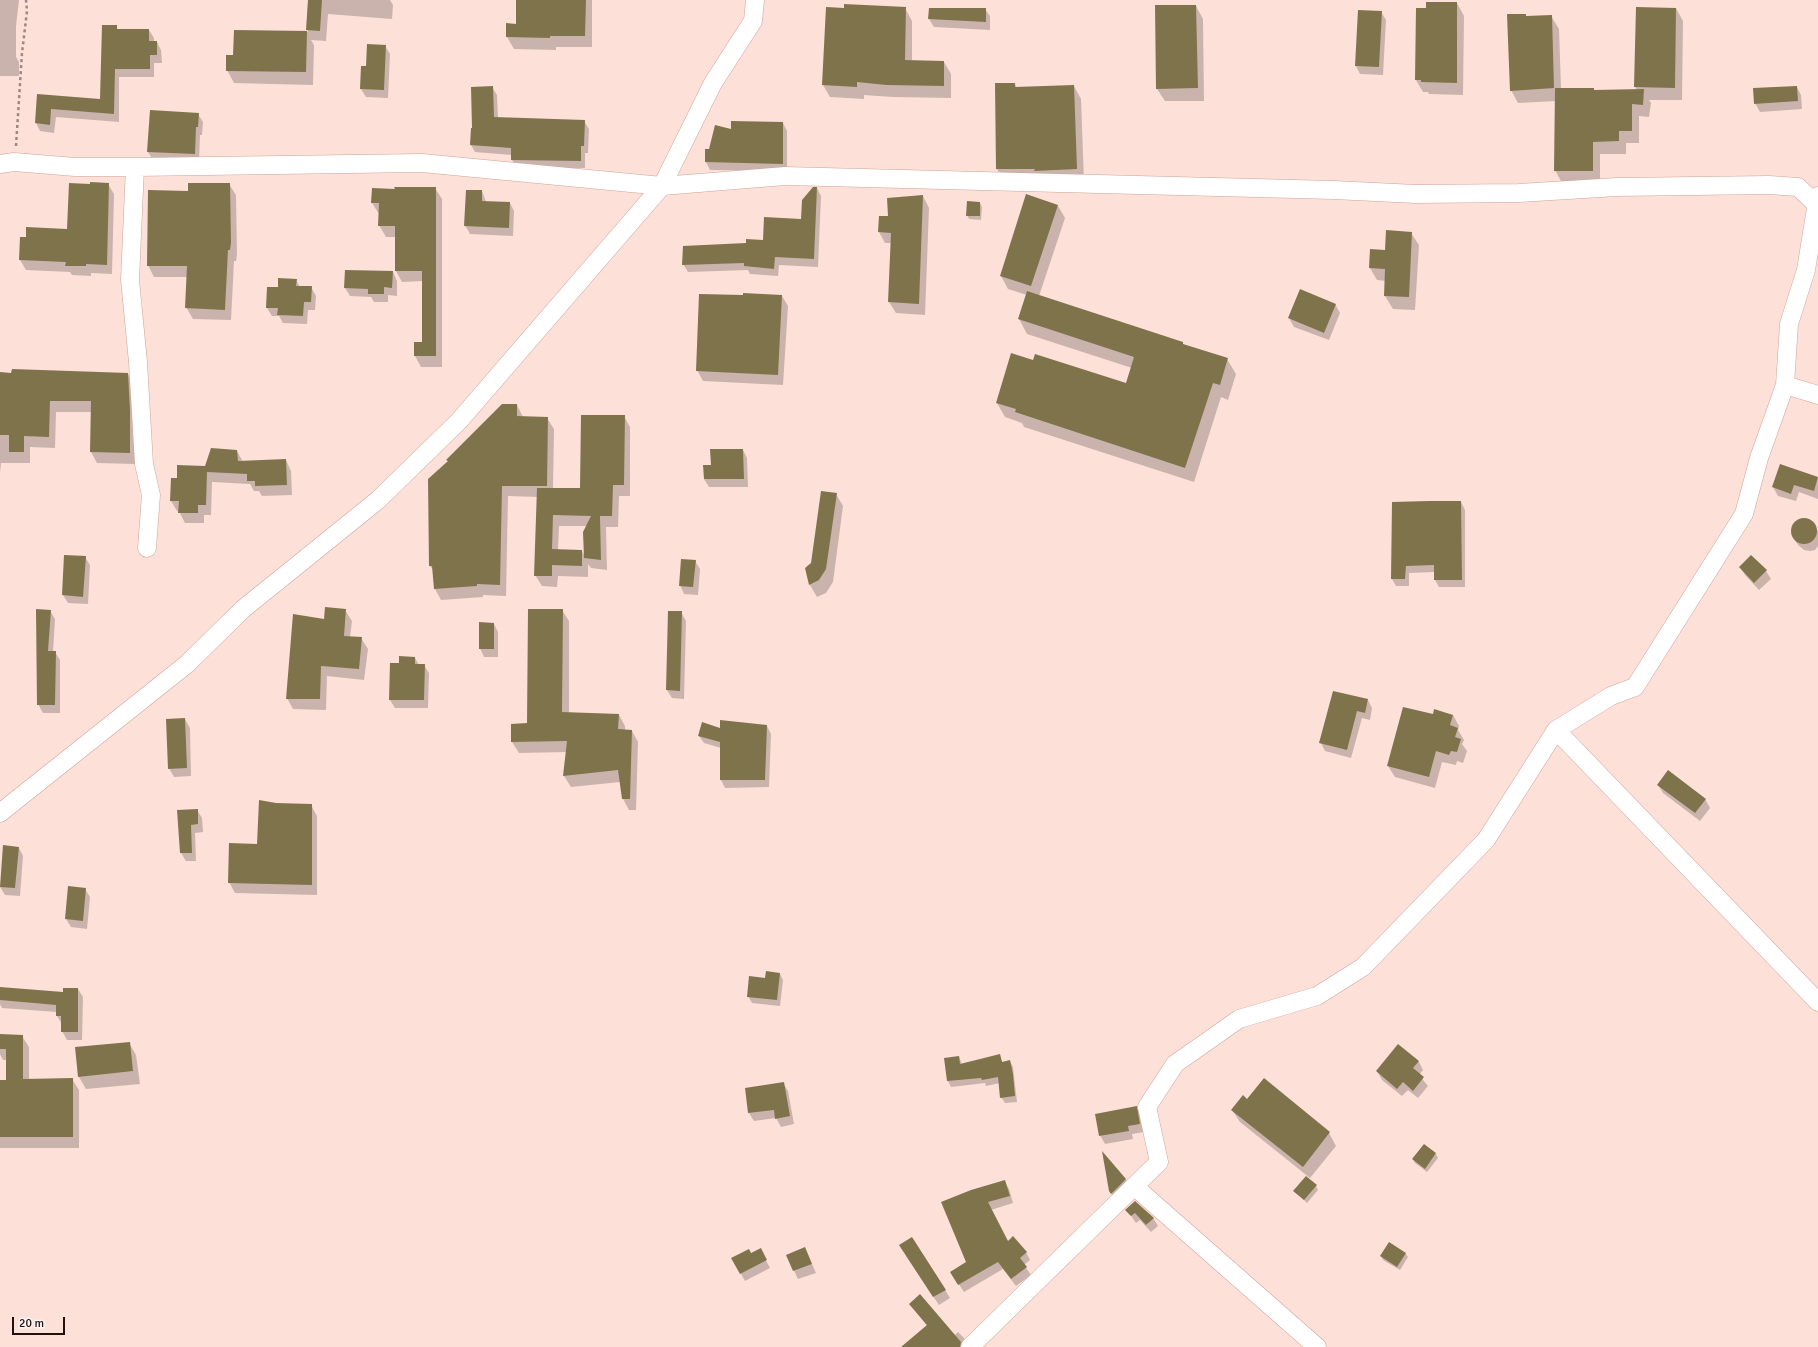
<!DOCTYPE html>
<style>
body{margin:0}
#map{position:relative;width:1818px;height:1347px;overflow:hidden;background:#fde0d8;font-family:Signika,sans-serif}
canvas{display:block}
.scale{position:absolute;left:12px;top:1317px;width:53px;height:18px;box-sizing:border-box;border:2px solid #21110d;border-top:0;padding-left:5px;font-size:12px;line-height:14px;white-space:nowrap;color:#21110d;-webkit-text-stroke:3px #fcf2ef;paint-order:stroke}
</style>
<div id="map">
<canvas width="1818" height="1347"></canvas>
<div class="scale">20 m</div>
</div>
<script>
const context = document.querySelector('canvas').getContext('2d');
context.lineJoin = 'round';
function paint(path, color) {
  context.fillStyle = color;
  context.fill(path, 'evenodd');
}
function trace(path, color, width, dash) {
  context.strokeStyle = color;
  context.lineWidth = width;
  context.lineCap = dash ? 'butt' : 'round';
  context.setLineDash(dash || []);
  context.stroke(path);
}
paint(new Path2D(`
 M0 0H19L16 26V57L19 62V76H0Z
 M308 0H390L393 5 392 19 328 14 326 41 311 40 314 45 313 85 234 83 227 70 234 56 235 31 308 32 307 29Z
 M518 0H592V47H556V50L514 49 507 37 517 25Z
 M1457 3 1464 16 1463 95 1429 94 1428 92H1423L1416 80 1427 9Z
 M1196 6 1203 19 1204 101H1165L1157 89Z
 M905 8 912 21V61L944 62 951 74V98L893 97 864 95V99L830 97 823 85 845 9Z
 M1676 8 1683 21 1682 100H1649L1651 103 1649 117 1639 116V143H1626V154H1600V183H1562L1555 170 1556 101 1518 103 1511 90 1526 17 1551 16 1559 29 1561 89 1594 91 1637 90 1635 87Z
 M930 9H985L990 16V30L934 27 929 19Z
 M1381 12 1386 20 1383 75 1360 74 1356 66Z
 M116 26 118 30H149L154 38V42H157L161 50 162 63H154V77H119V122L56 117 54 133 40 131 36 123 38 96 100 100Z
 M385 46 390 54 388 98 366 97 361 89 362 67H367Z
 M1015 84 1017 88 1074 86 1081 99 1084 182H1004L997 169Z
 M492 87 497 95 498 118 584 121 589 129 588 153H585V168H517L512 160V155L475 152 471 145 473 114Z
 M1797 87 1801 95 1802 109 1760 112 1755 103Z
 M151 111 198 114 203 122 202 135H200L199 162 153 160 148 152Z
 M783 123 787 131V171L710 170 706 162V150H710Z
 M108 184 114 194 112 274 91 273V276L72 275 70 272 26 270 20 260 68 230Z
 M229 184 236 195 237 255 236 261H234L231 320 193 319 186 307 188 277H154L148 265 189 192Z
 M435 188 442 199V367H421L415 356V343H423V281L402 282 396 271V237H386L379 225V214L372 203Z
 M817 188 821 196 818 267 779 265 778 276 750 274 748 270 688 272 683 264 747 244 764 241 802 220Z
 M482 191 486 202 510 203 514 211 513 236 470 234 465 225Z
 M923 196 929 208 925 315 896 313 889 302 892 243H885L879 232 889 217Z
 M980 203 982 207 981 220 969 219 967 215Z
 M1058 206 1065 218 1039 296 1227 359 1236 374 1228 400 1221 397 1194 482 1024 427 1022 423 1005 417 997 403 1127 384 1132 368 1027 334 1019 319 1027 295 1008 289 1001 276Z
 M1411 233 1419 245 1415 310 1393 309 1385 296 1386 281 1377 280 1370 268 1386 251Z
 M393 272 397 281V296L388 295V302H374L371 297 350 296 345 288Z
 M296 280 300 287H311L316 296 315 310H308L307 324 283 323 279 316H272L267 308 268 288H279Z
 M782 296 788 306 783 385 703 381 697 370Z
 M1335 304 1340 313 1329 340 1294 327 1289 318Z
 M0 373 128 374 134 385 136 464 97 463 91 452 92 412H56L55 448 30 447V463H1L0 473Z
 M517 405 523 417 547 418 554 429 553 489H581L624 416 630 427V496H619L618 527H606L607 570 591 568 588 564V577L558 576 557 587 542 586 535 575 538 497 508 496 506 596 483 595V597L441 600 435 589 434 571 430 566ZM559 526H587L584 555 582 551 558 550Z
 M743 450 747 458 748 487H709L704 479 712 466Z
 M237 451 243 462 286 460 291 471 292 495 262 496 259 491H254L250 484 212 482 211 515H204V523H185L179 511H177L171 501 178 479Z
 M1781 465 1818 478V499L1799 492 1796 501 1778 496 1773 487Z
 M836 494 843 506 833 582 826 593 817 597 810 585 812 563Z
 M1461 502 1465 510V587H1439L1435 580V572L1409 573V586H1396L1392 579Z
 M1809 519 1813 523 1818 531V546L1815 550 1810 551 1804 550 1798 545 1793 537 1792 528 1798 520Z
 M85 557 90 565 88 604 68 603 63 595Z
 M695 561 700 569 698 595 684 594 680 585Z
 M1740 567 1766 571 1771 579 1759 590 1745 575Z
 M345 610 352 621 350 637 361 638 368 649 364 680 327 676 326 710 293 709 287 698 325 621Z
 M562 610 569 621V713L619 715 625 726V731H632L638 742 636 810H629L623 799 620 782 571 787 564 776 567 752 519 753 512 742 528 724Z
 M50 611 55 619 53 652H55L60 660V713H43L38 704Z
 M681 612 686 621 684 699 672 698 667 690Z
 M494 624 498 632V657H484L480 648Z
 M415 658 419 665H424L429 673 428 708H395L390 700 400 664Z
 M1368 700 1372 708 1370 720 1362 718 1351 758 1325 751 1321 743Z
 M1453 715 1459 726 1458 730 1464 740 1462 744 1467 751 1463 763 1457 761 1456 765 1442 762 1435 788 1395 777 1388 766 1434 716Z
 M185 719 190 728 191 776 174 777 169 768Z
 M767 726 771 734 769 787 725 788 721 780V748L704 743 699 736 721 729Z
 M1658 785 1705 799 1710 808 1700 821 1663 793Z
 M276 804 311 805 317 816V895L235 893 229 882 258 845Z
 M178 810H197L202 818 203 832 195 833 196 861H186L181 853Z
 M19 848 23 856 20 896 5 895 0 887Z
 M85 889 90 897 87 929 71 927 66 919Z
 M780 974 783 980 780 1006 752 1003 748 996 766 979Z
 M0 988 64 993 78 989 83 997 82 1040H67L62 1031V1024L57 1016V1012L2 1008 0 1004Z
 M0 1035 22 1036 29 1047V1080L72 1079 79 1090V1148H0V1081H7V1060H3L0 1054Z
 M129 1043 136 1055 140 1084 86 1089 79 1077Z
 M1398 1045 1419 1062 1423 1070 1419 1075 1428 1086 1418 1098 1408 1090 1402 1096 1382 1080 1377 1071Z
 M999 1055 1003 1063 1010 1061 1013 1067 1017 1102 1005 1103 1001 1097 1000 1083 986 1086 985 1083 951 1087 948 1081 946 1059 959 1057 962 1064Z
 M783 1083 788 1091 794 1124 781 1127 776 1118 754 1121 749 1113Z
 M1247 1100 1329 1133 1336 1146 1310 1178 1240 1122 1232 1110Z
 M1136 1108 1141 1116 1144 1132 1132 1134 1133 1139 1105 1144 1100 1135Z
 M1424 1145 1436 1154 1438 1158 1427 1172 1415 1163 1413 1159Z
 M1104 1154 1126 1180 1130 1188 1115 1200 1110 1191Z
 M1004 1181 1009 1189 1013 1203 991 1210 1008 1242 1026 1252 1030 1260 1024 1265 1031 1275 1016 1286 1003 1269 964 1292 956 1280 967 1263 971 1191Z
 M1316 1186 1318 1190 1307 1203 1295 1191Z
 M1127 1210 1153 1218 1158 1226 1151 1232 1140 1220 1136 1223Z
 M805 1248 816 1273 798 1279 787 1256Z
 M760 1250 770 1268 745 1281 732 1258 751 1255Z
 M1405 1253 1408 1257 1400 1270 1383 1260 1381 1256Z
 M905 1254 945 1290 950 1298 939 1305Z
 M910 1304 955 1335 958 1332 964 1338 967 1347H904L927 1326Z`), '#0003');
paint(new Path2D(`
 M308 0H322L320 31 306 30Z
 M516 0H586L585 36H550V38L506 37V23L516 24Z
 M1426 2H1457V83L1421 82V80H1415L1416 8H1426Z
 M844 4 906 7 905 60 944 61V86L886 85 857 82V87L822 85 826 7 844 8Z
 M1155 5H1196L1198 88 1156 89Z
 M1636 7 1676 8 1675 88 1634 87Z
 M929 8H986V22L928 19Z
 M1358 10 1382 11 1379 67 1355 66Z
 M1507 14H1526V16L1552 15 1554 88 1510 91Z
 M102 25H117V29H149V41H157V55H150V69H115L114 114 51 109 50 125 35 123 37 94 100 99Z
 M234 30 307 31 306 72 226 71V55H233Z
 M367 44 386 45 384 90 360 89 361 66H366Z
 M995 83H1015V87L1074 85 1077 169 1034 171 1035 169H996Z
 M493 86 494 117 585 120 584 146H581V161L511 160V148L470 145 471 128H472L471 87Z
 M1797 86 1798 101 1754 104 1753 88Z
 M1555 88H1594V90L1644 89 1643 105 1632 104V131H1619V141L1593 142V171H1554Z
 M150 110 199 113 198 127H196L195 154 147 152Z
 M731 121 783 122V164L705 162V149H709L715 125 731 129Z
 M90 182 109 183 107 265 86 264V266H65L66 262 19 260 20 237H26V227L67 229 69 183 90 184Z
 M188 183H230L231 243 230 250H228L225 310 185 308 187 266H147L148 190 188 191Z
 M394 187H436V356H414V342H422V271H395V226H378L379 203H371L372 188 395 189Z
 M813 187H817L814 259 775 257 774 269 744 266V263L682 265 683 246 746 243V239L763 240 764 217 801 219 802 200Z
 M466 190H482V201L510 202 509 228 464 226Z
 M1026 194 1058 205 1031 286 1000 276Z
 M923 195 919 304 888 302 891 233 878 232 879 216H888L887 198Z
 M967 201 980 202V216H966Z
 M1386 230 1412 232 1409 297 1384 296 1385 269 1369 268 1370 249 1385 250Z
 M345 270 393 271 392 288 384 287V294H368V289L344 288Z
 M278 278 297 279 296 286H312L311 302H304L303 316 277 315 278 308H266L267 287H278Z
 M1300 289 1336 304 1324 333 1288 318Z
 M1027 291 1183 342V344L1228 358 1220 385 1213 383 1185 468 1015 412 1016 409 996 403 1011 353 1033 360 1035 354 1126 383 1134 357 1018 319Z
 M743 293 782 295 778 375 696 371 699 294 743 295Z
 M12 369 128 373 130 410V453L90 452 91 401H50L49 437 24 436V452H9V435H0V372L11 373Z
 M502 404H517V416L548 417 547 486H502L500 585 477 584V586L434 589 432 566H429L428 479 448 461 446 460Z
 M581 415H625L624 485H613L612 516H600L601 560 584 558 583 532 591 516 553 515 552 549 582 550V566L552 565V576H534L537 488H580Z
 M211 448 237 450 238 461 286 459 287 485 255 486V481H247V474L207 472 206 505H198V513H178L179 501H170L171 478H177V465L205 466Z
 M710 449H743L744 479H704L703 465H711Z
 M1780 464 1818 477 1814 491 1794 485 1791 494 1772 487Z
 M821 491 837 493 826 569 819 580 809 585 805 568 811 563Z
 M1429 501H1461L1462 580H1434V565L1406 566 1405 579H1391L1392 502Z
 M1791 531a13 13 0 1 1 26 0a13 13 0 1 1-26 0Z
 M64 555 86 556 83 597 62 595Z
 M1751 555 1767 570 1754 583 1739 567Z
 M681 559 696 560 693 587 679 586Z
 M325 607 346 609 344 636 362 637 359 669 321 666 320 699H286L293 614 324 619Z
 M36 609 51 610 48 651H56L55 705H37Z
 M528 609H563L562 712 619 714 618 729 632 730 630 799H622L618 770 563 776 567 741 511 742V724L527 723Z
 M668 611H682L680 691 666 690Z
 M479 622 494 623V649H479Z
 M399 656 415 657V664H425L424 700H389L390 663H399Z
 M1333 691 1368 699 1365 713 1357 711 1347 750 1319 743Z
 M1403 707 1433 714 1434 709 1453 715 1450 725 1458 728 1455 737 1461 739 1457 752 1451 751 1449 755 1436 751 1429 777 1387 766Z
 M185 718 187 768 168 769 166 719Z
 M720 720 767 725 765 780H720V742L698 736 702 722 720 728Z
 M1668 770 1706 799 1695 813 1657 785Z
 M259 800 276 803 312 804V885L228 883 229 843 257 844Z
 M198 809V824L191 825 192 853H180L177 810Z
 M3 845 19 847 15 888 0 887Z
 M68 886 86 888 83 921 65 919Z
 M766 971 780 973 777 1000 747 997 749 976 765 978Z
 M0 987 63 992V988H78V1032H61V1016H56V1005L0 1000Z
 M0 1034 23 1035V1079L73 1078V1137H0V1080H6V1049H0Z
 M130 1042 133 1071 78 1077 75 1047Z
 M1398 1044 1419 1061 1413 1068 1424 1077 1413 1091 1403 1082 1397 1089 1376 1071Z
 M1000 1054 1002 1062 1010 1060 1013 1074 1015 1096 1000 1098 998 1077 982 1080 981 1078 947 1081 944 1058 959 1056 960 1064Z
 M1264 1078 1330 1132 1303 1167 1231 1110 1243 1095 1247 1099Z
 M784 1082 790 1116 775 1119 774 1110 748 1113 745 1088Z
 M1137 1106 1140 1124 1128 1126 1129 1131 1099 1136 1095 1114Z
 M1424 1144 1436 1153 1425 1169 1412 1159Z
 M1102 1151 1126 1179 1111 1194 1109 1191Z
 M1306 1176 1317 1185 1304 1200 1293 1191Z
 M1005 1180 1010 1196 988 1202 1008 1241 1013 1236 1027 1252 1020 1258 1027 1267 1011 1279 998 1262 958 1285 950 1272 966 1262 941 1202 971 1190Z
 M1135 1201 1154 1218 1146 1225 1135 1213 1131 1216 1125 1210Z
 M912 1237 946 1290 933 1297 899 1245Z
 M1389 1242 1406 1253 1397 1267 1380 1256Z
 M805 1247 812 1264 793 1271 786 1255Z
 M761 1248 767 1260 740 1274 731 1258 749 1249 751 1253Z
 M920 1294 961 1342 960 1347H901L927 1325 909 1304Z`), '#7f734c');
const street = new Path2D(`
 M0 164 14 162 75 167H135L422 163 662 186 785 176 1334 190 1416 194 1519 193 1617 187 1769 185 1798 187 1818 206
 M135 167 130 280 138 362 144 464 151 495 147 548
 M1785 385 1818 395
 M1556 730 1818 1002
 M0 813 187 664 243 609 378 500 459 421 662 186 713 83 753 21 755 0
 M1135 1187 1317 1347
 M970 1347 1159 1162 1147 1107 1175 1064 1239 1019 1317 996 1363 967 1486 840 1556 730 1611 696 1635 687 1744 514 1759 458 1785 385 1789 324 1806 270 1818 196`);
trace(street, '#d0a297', 19);
trace(new Path2D(`
 M16 146 22 53 27 11 26 0`), '#9e8781', 2.5, [3, 3]);
trace(street, '#fff', 18);
</script>
